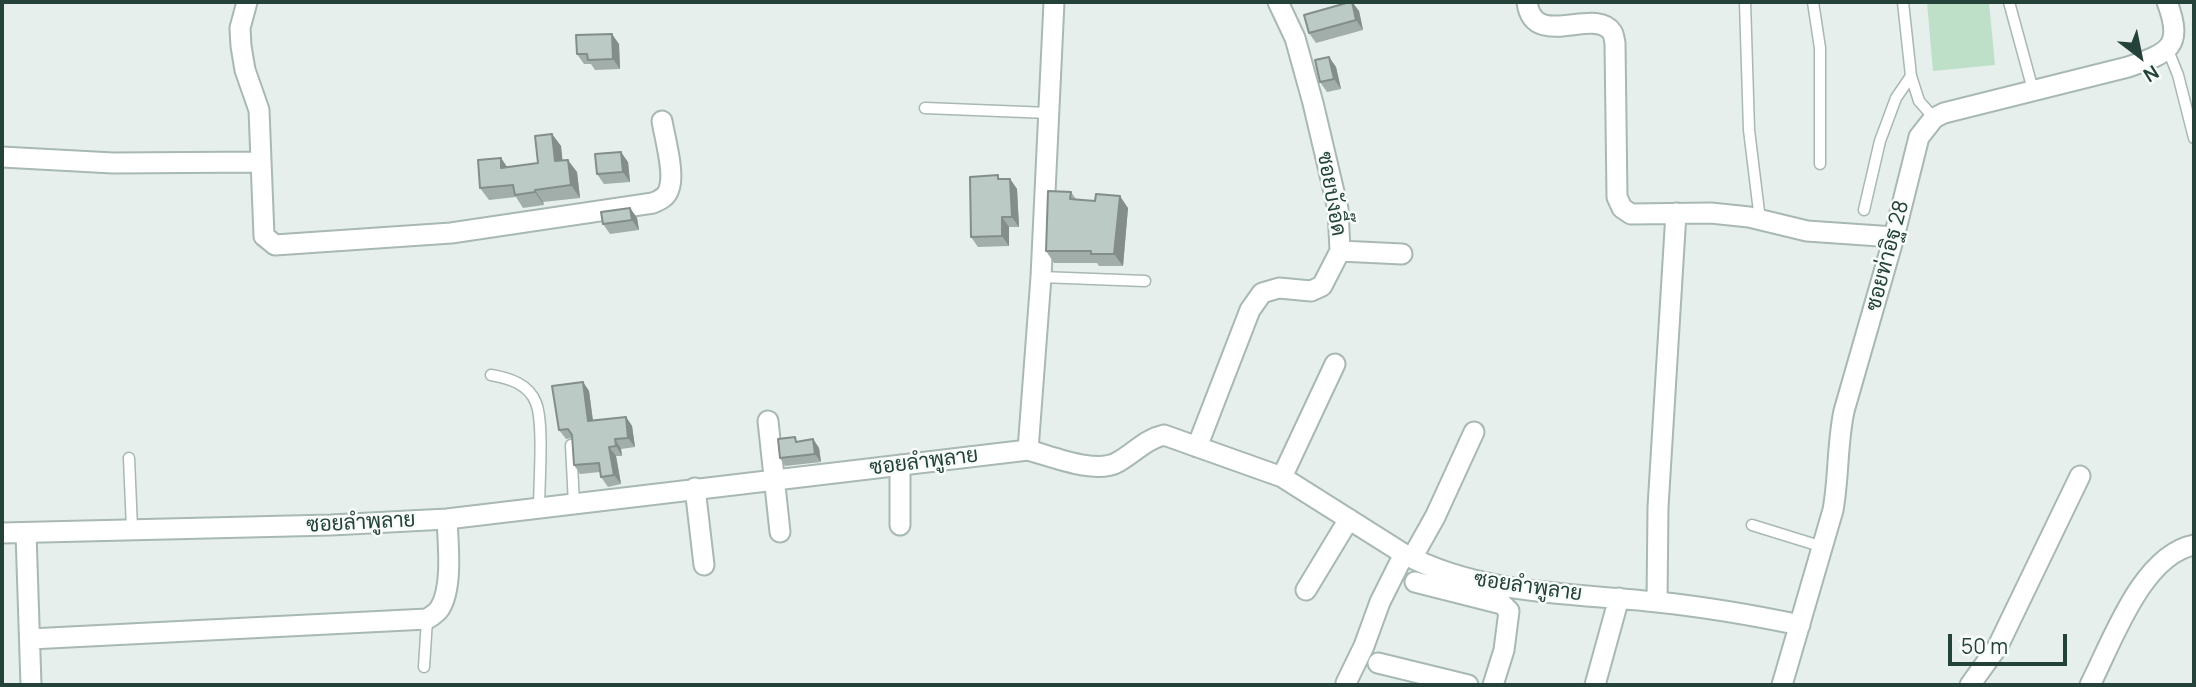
<!DOCTYPE html>
<meta charset="utf-8">
<style>
body{margin:0}
#map{position:relative;width:2196px;height:687px;overflow:hidden;background:#e6efeb;font-family:Manrope,sans-serif}
canvas{display:block}
.frame{position:absolute;inset:0;border:4px solid #24423a;pointer-events:none}
.north{position:absolute;left:2105px;top:21px;width:70px;height:70px;-webkit-text-stroke:5px #f7fbf9;paint-order:stroke;rotate:148deg;font-size:19px;font-weight:700;line-height:28px;text-align:center;color:#24423a}
.north::after{content:'';display:block;margin:auto;width:24px;height:32px;background:#24423a;clip-path:polygon(50% 0,100% 100%,50% 72%,0 100%)}
.scale{position:absolute;left:1948px;top:634px;width:119px;height:32px;box-sizing:border-box;border:4px solid #24423a;border-top:0;padding-left:9px;font-size:21px;line-height:24px;white-space:nowrap;color:#24423a;-webkit-text-stroke:5px #f7fbf9;paint-order:stroke}
</style>
<div id="map">
<canvas width="2196" height="687"></canvas>
<div class="frame"></div>
<div class="north">N</div>
<div class="scale">50 m</div>
</div>
<script>
const context = document.querySelector('canvas').getContext('2d');
context.lineJoin = 'round';
function paint(path, color) {
  context.fillStyle = color;
  context.fill(path, 'evenodd');
}
function trace(path, color, width, dash) {
  context.strokeStyle = color;
  context.lineWidth = width;
  context.lineCap = dash ? 'butt' : 'round';
  context.setLineDash(dash || []);
  context.stroke(path);
}
function label(font, color, halo, rows, align = 'center') {
  context.font = font + ' Manrope,Sarabun,sans-serif';
  context.lineWidth = 5;
  context.setLineDash([]);
  context.textBaseline = 'middle';
  context.strokeStyle = halo;
  context.fillStyle = color;
  for (const [text, x, y, turn = 0] of rows) {
    context.save();
    context.translate(x, y);
    context.rotate((+turn || 0) * Math.PI / 180);
    context.textAlign = isNaN(turn) ? turn : align;
    if (halo) context.strokeText(text, 0, 0);
    context.fillText(text, 0, 0);
    context.restore();
  }
}
paint(new Path2D(`
 M1927 2H1989L1995 65 1933 71Z`), '#bfe0c8');
const service = new Path2D(`
 M1745 2 1749 130 1760 220
 M1813 2 1820 48V164
 M1903 2 1911 76 1919 101 1934 118
 M2009 2 2033 90
 M2168 50 2178 75 2194 138
 M925 108 1049 113
 M1864 210 1880 141 1896 98 1911 76
 M1041 277 1145 281
 M491 375C509 378 529 384 536 403 544 423 539 484 539 508
 M571 445 574 504
 M129 458 132 529
 M1752 525 1823 547
 M424 667 427 619`);
const minor = new Path2D(`
 M247 2 240 28 241 46 245 70 259 110 264 236 275 245 451 233 653 203C660 200 667 197 669 189 675 173 665 139 662 121
 M1527 2C1533 51 1595 6 1612 32 1614 35 1614 39 1615 43L1617 197 1622 208 1631 214 1711 213 1749 217 1807 231 1894 237
 M2 157 113 163 260 162
 M1340 251 1402 254
 M768 421 780 532
 M1197 447 1250 310 1262 293 1279 288 1311 291 1322 286 1340 251 1338 209 1313 103 1295 38 1278 2
 M1028 450 1041 277 1054 2
 M900 465V525
 M1282 477 1335 364
 M695 488 704 565
 M2 533 331 525 447 519 1028 450C1051 456 1096 475 1118 462 1134 453 1146 439 1164 435L1282 477 1404 554C1481 595 1572 593 1657 602 1705 607 1752 615 1800 625
 M26 533 31 685
 M1412 558 1435 517 1474 432
 M1415 582 1502 604 1509 611 1504 650 1493 685
 M1306 590 1349 519
 M1657 602 1658 507 1676 213
 M30 639 427 619C432 616 437 613 440 608 453 587 448 543 447 519
 M1378 663 1468 685
 M1346 683 1364 646 1380 602 1404 554
 M1595 685 1619 598
 M1782 685 1833 510C1839 477 1837 444 1844 411L1894 237 1919 137 1934 118 1944 113 2128 67C2169 53 2184 47 2167 2
 M1970 685 1998 646 2080 476
 M2090 685C2112 642 2142 555 2194 545`);
trace(service, '#a8b8b2', 13);
trace(minor, '#a8b8b2', 23);
trace(service, '#fff', 10);
trace(minor, '#fff', 19);
paint(new Path2D(`
 M1352 2 1359 11 1363 30 1316 43 1309 33Z
 M619 44 620 69 595 70 591 64H584L577 54Z
 M1329 57 1336 67 1341 89 1327 92 1320 82Z
 M552 134 561 146 562 160 577 172 580 198 543 202 544 205 523 208 516 197 489 200 480 188 501 158 507 167 538 163Z
 M628 162 630 182 604 184 597 174Z
 M1001 179H1010L1017 189 1019 227H1009V246L978 247 971 237Z
 M1071 192 1076 199 1128 208 1123 266H1099L1097 263H1054L1046 251Z
 M630 208 637 218 639 230 610 234 603 224Z
 M583 382 589 391 593 420 626 417 632 426 635 447 621 449 622 456H616L621 484 608 487 601 477 600 472 580 474 574 465 572 438 566 439 559 430Z
 M813 439 819 448 821 462 785 466 780 458 798 441Z`), '#a1aea9');
paint(new Path2D(`
 M1352 2 1359 11 1363 30 1356 20Z
 M612 34 619 44 620 69 613 59Z
 M1329 57 1336 67 1341 89 1334 79Z
 M552 134 561 146 564 174 555 161Z
 M621 152 628 162 630 182 623 172Z
 M501 158 509 170 501 168Z
 M568 160 577 172 580 198 571 185Z
 M1010 179 1017 189 1019 227 1012 217Z
 M535 190 543 202 544 205 535 192Z
 M1120 196 1128 208 1123 266 1114 254Z
 M630 208 637 218 639 230 632 220Z
 M1002 217 1009 227V246L1002 236Z
 M583 382 589 391 594 430 588 421Z
 M626 417 632 426 635 447 628 438Z
 M615 439 621 449 622 456 616 446Z
 M813 439 819 448 821 462 815 454Z
 M609 447 616 456 621 484 614 475Z`), '#838d89');
const building = new Path2D(`
 M1350 2H1352L1356 20 1309 33 1304 15Z
 M612 34 613 59 588 60 587 54H577L576 35Z
 M1329 57 1334 79 1320 82 1315 60Z
 M552 134 555 161 568 160 571 185 535 190V192L515 195 513 185 480 188 478 160 501 158V168L538 163 535 136Z
 M621 152 623 172 597 174 595 154Z
 M998 175V179H1010L1012 217H1002V236L971 237 970 177Z
 M1048 191 1071 192 1070 199 1095 201 1096 194 1120 196 1114 254H1091V251H1046Z
 M630 208 632 220 603 224 601 212Z
 M583 382 588 421 626 417 628 438 615 439 616 446 609 447 614 475 601 477 599 463 574 465 572 435 568 429 559 430 552 386Z
 M795 437 796 442 813 439 815 454 780 458 778 439Z`);
paint(building, '#bbcac4');
trace(building, '#838d89', 2);
label('21px', '#24423a', '#f7fbf9', [
 ["ซอยบังอี๊ด",1331,194,80],
 ["ซอยท่าอิฐ 28",1888,256,-75],
 ["ซอยลำพูลาย",924,462,-7],
 ["ซอยลำพูลาย",361,523,-3],
 ["ซอยลำพูลาย",1528,587,8]
]);
</script>
